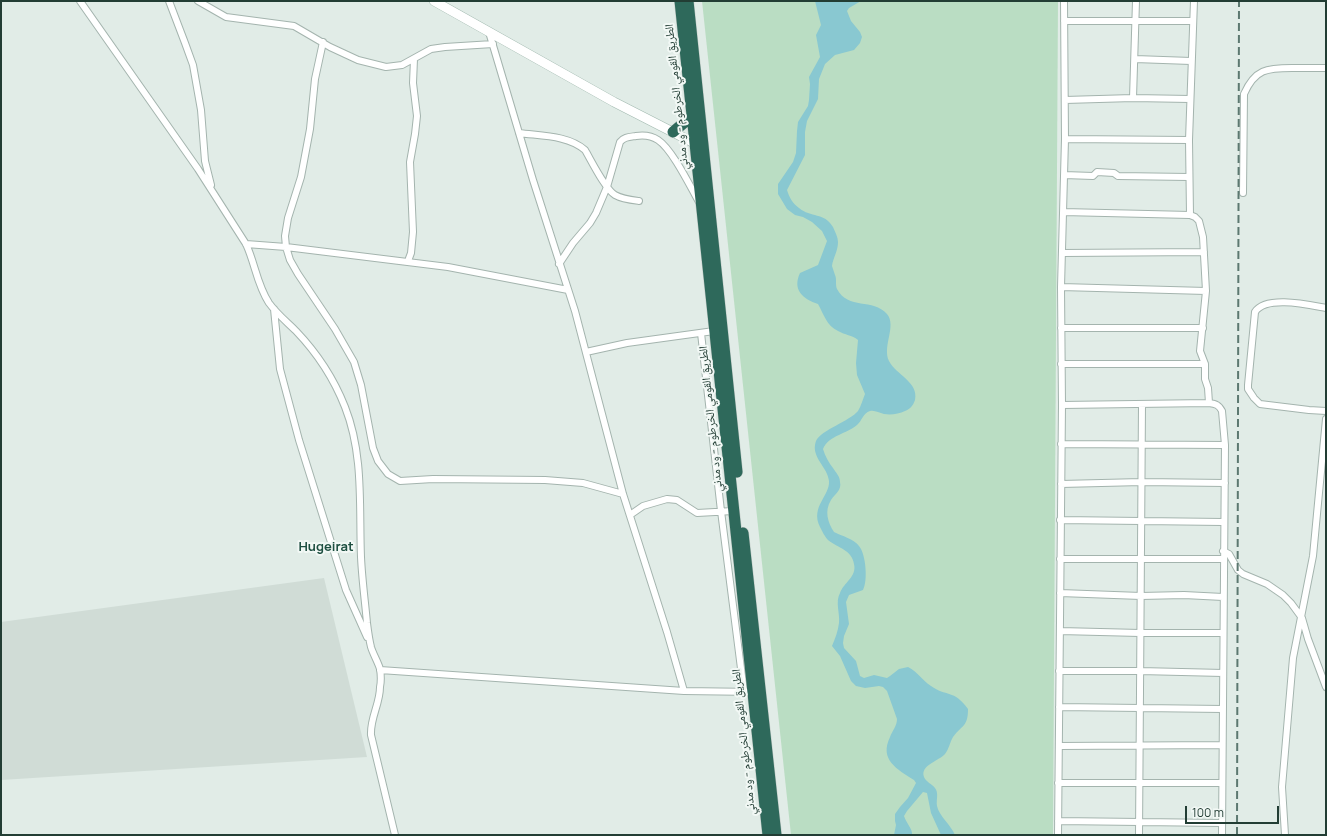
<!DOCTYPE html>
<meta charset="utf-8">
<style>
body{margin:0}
#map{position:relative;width:1327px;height:836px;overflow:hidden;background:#e1ece7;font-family:Manrope,sans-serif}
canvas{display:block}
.frame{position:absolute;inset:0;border:2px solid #223d34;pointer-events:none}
.scale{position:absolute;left:1185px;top:806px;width:94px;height:18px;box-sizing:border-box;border:2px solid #223d34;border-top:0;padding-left:5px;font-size:12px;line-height:14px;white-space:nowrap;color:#223d34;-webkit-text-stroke:3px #f2f8f5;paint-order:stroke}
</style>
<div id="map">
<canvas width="1327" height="836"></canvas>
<div class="frame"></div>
<div class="scale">100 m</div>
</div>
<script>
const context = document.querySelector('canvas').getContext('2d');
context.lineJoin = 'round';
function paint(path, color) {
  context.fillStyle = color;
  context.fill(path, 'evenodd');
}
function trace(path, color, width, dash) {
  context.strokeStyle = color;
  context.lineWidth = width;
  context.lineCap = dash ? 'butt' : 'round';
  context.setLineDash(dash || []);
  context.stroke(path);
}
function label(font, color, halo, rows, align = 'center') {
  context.font = font + ' Manrope,"Noto Naskh Arabic",sans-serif';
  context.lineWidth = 4;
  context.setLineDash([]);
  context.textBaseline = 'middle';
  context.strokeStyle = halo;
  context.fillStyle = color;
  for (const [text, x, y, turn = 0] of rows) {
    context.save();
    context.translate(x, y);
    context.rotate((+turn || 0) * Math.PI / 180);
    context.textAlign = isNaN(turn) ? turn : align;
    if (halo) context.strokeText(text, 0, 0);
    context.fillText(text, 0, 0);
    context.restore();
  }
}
paint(new Path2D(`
 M324 578 367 757 1 780V622Z`), '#d0dcd6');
paint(new Path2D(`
 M702 1H1058L1053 835H791Z`), '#baddc3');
paint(new Path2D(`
 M815 1H861L849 8 847 11 851 21 860 32 862 37 860 43 854 50 835 55 825 64 819 79 818 99 807 121 805 132V155L787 190C789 197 793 204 799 208 811 218 824 212 833 227 835 232 838 237 838 242 838 251 833 258 832 266 833 269 834 272 835 275 837 279 835 285 837 289 848 310 873 298 887 314 897 326 882 346 889 361 896 375 919 382 915 400 913 406 910 409 905 411 899 414 891 415 884 414 879 413 875 410 870 411 863 413 862 421 857 425 847 434 829 435 823 449 825 456 829 463 833 468 836 473 840 476 840 482 842 490 835 494 831 500 824 511 828 523 834 532 842 536 854 539 859 546 866 554 868 581 863 590L849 595 846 602 849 624 844 636 843 643 844 648 856 661 860 676 864 678 874 675 887 678 890 676 899 669 908 667C918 672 922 680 931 686 946 697 954 689 968 709 968 727 962 725 953 737 950 742 949 749 945 754 939 761 920 765 924 777 926 782 932 784 935 788 939 793 936 800 937 806 939 816 951 825 955 835H941L931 813 927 793 923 792 907 811 904 816C906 823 913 829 912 835H894L896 825 895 821V814L900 807 908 798 916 783 914 780C897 769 879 760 890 737 892 731 897 726 897 719L887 691 883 687 879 686 865 688 856 686 851 681 840 656 832 646C835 639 838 631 839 623 840 613 835 602 840 593 844 582 857 577 854 564 852 550 838 548 828 540 825 537 822 531 820 527 810 507 830 496 829 481 828 467 810 457 816 441 821 430 850 421 858 411 861 406 863 399 865 394L857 375 856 363 858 340C852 335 845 335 838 331 827 326 824 315 818 304 803 299 792 290 800 273L818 265 827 241 822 231 812 222 803 217 795 215 787 209 778 194V184L793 162 796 153 797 131 798 122 808 106 809 100 810 84 809 77 820 57 816 35 821 25Z`), '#89c8d1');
const street = new Path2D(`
 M80 1 198 169 246 244C255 263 257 285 269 303 277 314 287 322 296 331 317 353 334 379 345 407 364 455 359 507 361 557 362 579 365 601 367 623 368 631 369 639 371 647 373 654 378 662 380 669 381 675 381 682 380 687 380 704 370 718 371 735L395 835
 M169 1 185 43 193 65 201 110 205 161 211 185
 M198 1 226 17 294 26 330 47 358 60 386 67 402 65 431 49 445 47 493 44
 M1064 21H1192
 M489 32 533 180 575 311 623 494 667 632 684 691
 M323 42 315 79 310 129 301 177 288 218 285 236 286 247 290 260 298 274 335 329 354 362 361 385 373 448 378 461 388 474 400 481 433 479 545 480 583 483 623 494
 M1135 59 1191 61
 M1133 98 1136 1
 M1065 100 1133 98 1190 99
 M519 133C540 136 568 135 585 150 591 160 605 189 615 195 622 199 631 200 639 201
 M1065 139 1189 140
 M1064 175 1093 176 1097 172 1114 173 1118 176 1189 177
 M1243 193 1244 94C1255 69 1267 68 1292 68 1303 68 1315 68 1326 68
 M1063 212 1190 215 1195 217 1199 221 1203 237 1206 291 1200 351 1205 364V379L1208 388 1209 403
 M1190 215 1189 140 1194 1
 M246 244 286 247 448 267 568 290
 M1062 253 1204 252
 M408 261 411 253 413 232 410 162 415 134 417 116 413 83 414 59
 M559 264 573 243 590 223 596 213 607 187 620 142C624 137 629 137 636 136 643 135 652 136 658 140 672 149 690 186 699 202
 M1061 287 1206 291
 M1326 308C1309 305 1266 295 1255 312L1248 385V389L1254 398 1260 404 1309 410 1326 411
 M274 309 280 369 299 440 346 590 367 637
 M1061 328H1203
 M701 333 721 511 744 692
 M586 352 627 343 714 331
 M1061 364H1205
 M1062 405 1209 403C1216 404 1219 405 1222 411L1225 445 1222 835
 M1061 444 1225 445
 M1061 484 1142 482 1225 483
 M630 515 643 506 667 499 677 500 697 513 733 511
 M1060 520 1223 522
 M1223 551 1229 554 1238 570 1243 574 1267 584 1283 595 1291 603 1302 618 1308 639 1326 687
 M1060 559H1223
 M1060 593 1141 596 1184 595 1223 597
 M1060 631 1140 633H1223
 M380 670 684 691 756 692
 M1059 671H1140L1223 673
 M1059 707 1223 709
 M1059 746 1222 745
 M1058 783H1222
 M1058 821 1222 823
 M1058 835 1062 405 1061 287 1065 139 1064 1
 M1139 835C1141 691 1140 548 1142 404
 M1285 835 1282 787 1293 658 1313 556 1326 419`);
const secondary = new Path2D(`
 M434 1 614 102 700 146`);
const highway = new Path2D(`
 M680 1 768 835
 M688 1 737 472
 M673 132 692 116
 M743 533 776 835`);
trace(street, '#a4b4ae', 8);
trace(secondary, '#a0b8ae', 10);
trace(highway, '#c1c9c6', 12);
trace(street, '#fff', 6);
trace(secondary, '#fff', 9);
trace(highway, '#2e695b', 11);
trace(new Path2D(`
 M1237 835 1239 1`), '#5c7870', 2, [8, 4]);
label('12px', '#223d34', '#f2f8f5', [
 ["الطريق القومي الخرطوم - ود مدني",677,97,-96],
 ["الطريق القومي الخرطوم - ود مدني",711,419,-96],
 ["الطريق القومي الخرطوم - ود مدني",744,742,-96]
]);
label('bold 13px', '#1e4f41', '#f2f8f5', [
 ["Hugeirat",326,547]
]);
</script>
